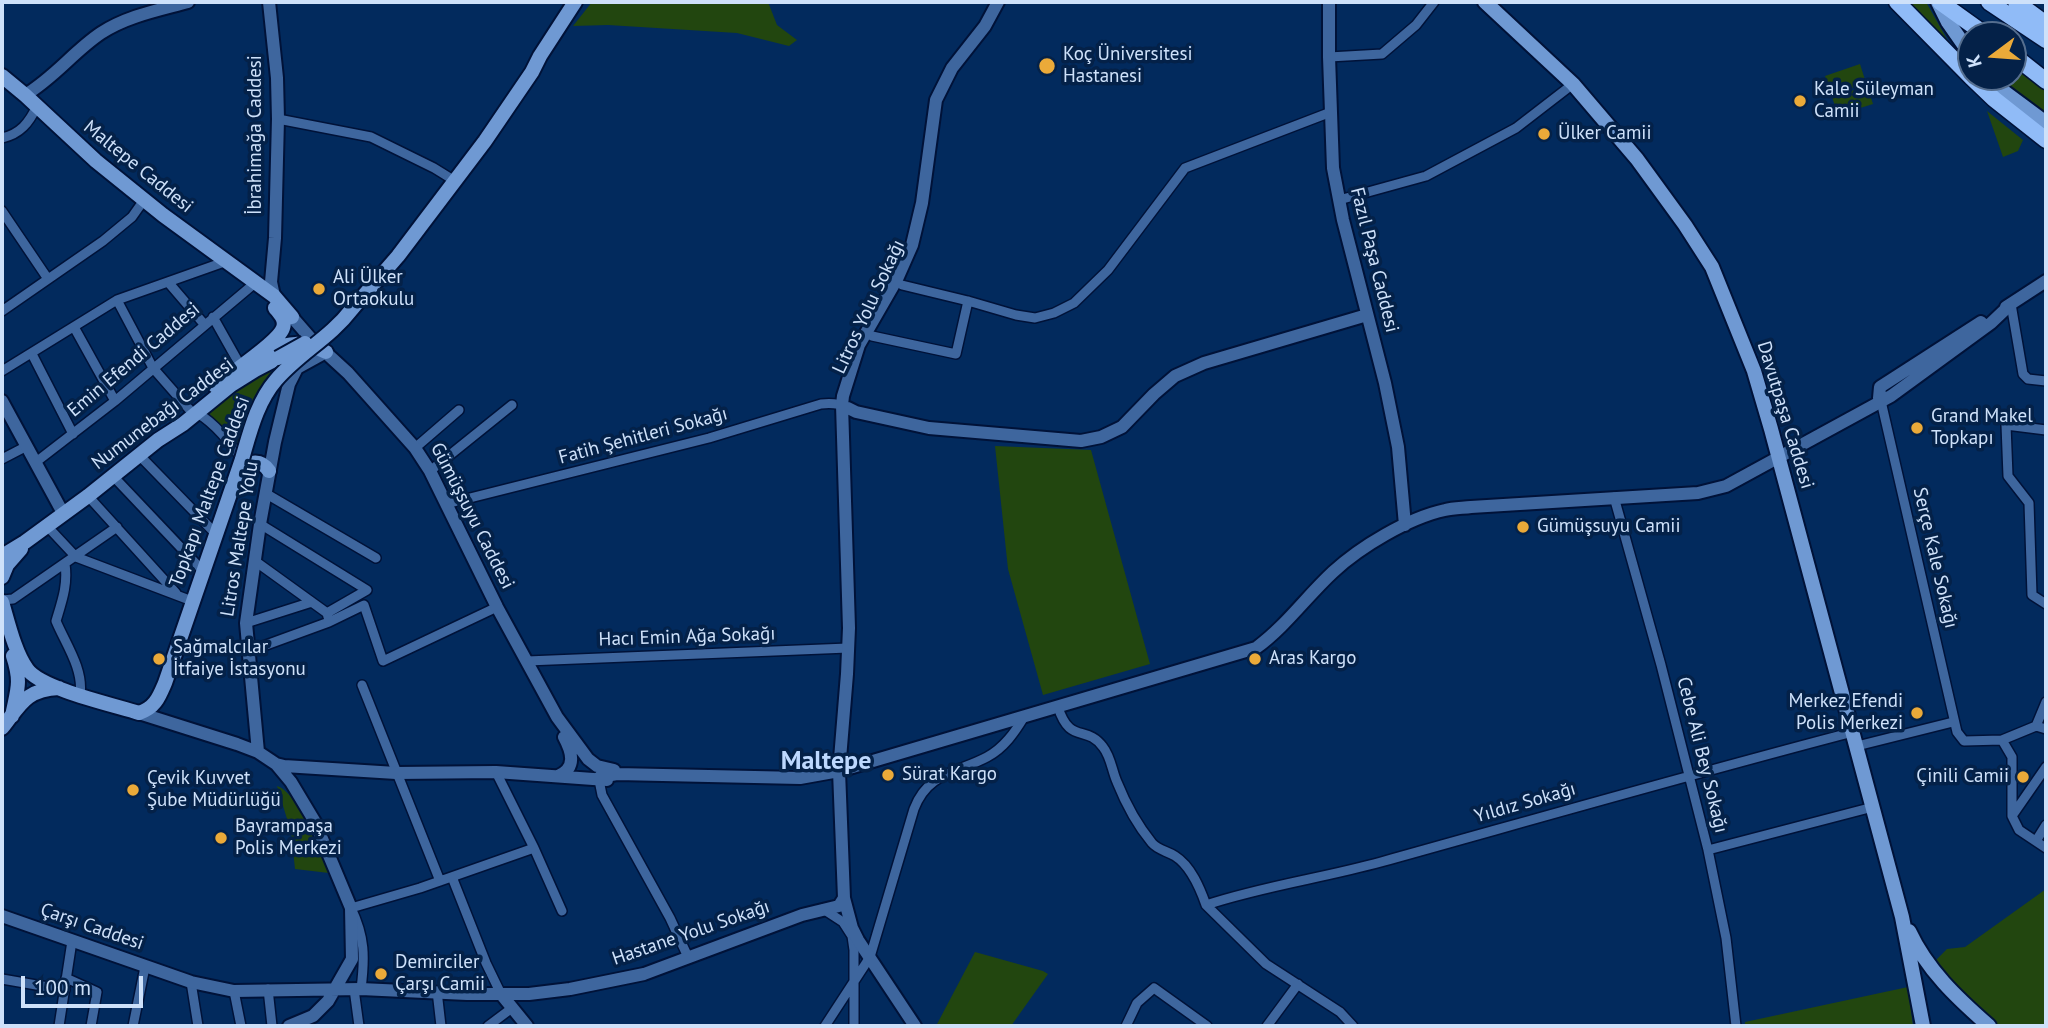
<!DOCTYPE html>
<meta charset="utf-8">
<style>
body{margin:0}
#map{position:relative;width:2048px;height:1028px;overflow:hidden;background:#022a5d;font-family:"PT Sans",sans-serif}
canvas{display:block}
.frame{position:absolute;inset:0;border:4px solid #cee1fa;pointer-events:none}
.north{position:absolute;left:1957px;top:21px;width:70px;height:70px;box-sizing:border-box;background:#042148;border:2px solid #556e8f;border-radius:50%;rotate:254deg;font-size:19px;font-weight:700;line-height:28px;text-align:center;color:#cee1fa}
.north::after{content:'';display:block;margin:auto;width:24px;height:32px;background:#ebaa39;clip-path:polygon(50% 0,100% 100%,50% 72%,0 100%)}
.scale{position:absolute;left:21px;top:976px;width:122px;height:32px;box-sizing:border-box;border:4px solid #cee1fa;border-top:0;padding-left:9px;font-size:21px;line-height:24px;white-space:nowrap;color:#cee1fa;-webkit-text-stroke:5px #042148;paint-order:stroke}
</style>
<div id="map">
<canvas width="2048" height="1028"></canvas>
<div class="frame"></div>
<div class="north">K</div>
<div class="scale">100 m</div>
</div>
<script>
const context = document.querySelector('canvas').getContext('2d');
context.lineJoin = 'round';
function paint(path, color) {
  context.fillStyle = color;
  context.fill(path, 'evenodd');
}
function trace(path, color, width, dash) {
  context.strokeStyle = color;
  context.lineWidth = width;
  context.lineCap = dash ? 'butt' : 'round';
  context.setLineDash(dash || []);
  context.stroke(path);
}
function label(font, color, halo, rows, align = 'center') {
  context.font = font + ' "PT Sans",sans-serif';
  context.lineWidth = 7;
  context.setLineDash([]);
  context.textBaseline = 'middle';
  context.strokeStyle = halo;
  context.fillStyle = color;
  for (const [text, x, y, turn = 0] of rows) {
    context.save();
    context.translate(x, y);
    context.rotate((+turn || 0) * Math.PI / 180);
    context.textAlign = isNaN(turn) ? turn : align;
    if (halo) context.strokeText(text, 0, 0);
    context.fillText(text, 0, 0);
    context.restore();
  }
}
paint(new Path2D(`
 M592 2H768L777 25 797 40 789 46 737 33 608 25 573 26Z
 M1903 2H1926L1952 48Z
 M1860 64 1866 83 1831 95 1825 76Z
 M2013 65 2046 90V116L2017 95 1998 77H2013Z
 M1867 86 1873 104 1838 115 1832 97Z
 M1987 111 2023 140 2018 151 2003 157Z
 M269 370 272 374 244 427 239 446 206 410 243 384Z
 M995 446 1091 450 1150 664 1043 695 1008 569Z
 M277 786C298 792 320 853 329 873L295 869 291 832Z
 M2046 889V1026H1997L1936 969V960L1947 949 1965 947Z
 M975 952 1043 971 1048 974 1011 1026H936Z
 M1908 987 1913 1026H1745V1022Z`), '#22460f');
const street = new Path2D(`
 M1329 57 1382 54 1416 25 1434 2
 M278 119 371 137 434 168 455 181
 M2 138C20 134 29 123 37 106
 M1339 200 1426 176 1516 128 1573 84
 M2 211 48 279
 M168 282 204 324
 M902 285 968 301 1016 315 1035 318 1054 313 1074 303 1108 270 1185 168 1331 112
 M117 300 153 368 189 409
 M2011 304 2023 374 2028 379 2046 381
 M2 311 103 241 132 217 144 200
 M213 317 240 365
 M74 327 115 401
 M872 336 956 354 968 301
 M32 354 73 434
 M2 371 117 300 227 261
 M1881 401 1957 732 1964 741 2002 740 2036 726 2046 729
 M197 413C215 423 230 443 242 459
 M2046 430 2006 425 2008 476 2029 503 2032 595 2046 604
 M415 448 459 410
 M140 456 215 533
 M2 459 27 446
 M36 462 115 401 255 283
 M430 471 512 405
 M113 476 203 571
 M265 493 376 558
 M88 496 176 593
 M1614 497 1661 665 1708 850 1726 938 1736 1026
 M446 504 709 438 821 404C830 403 838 403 847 407
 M260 524 367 590 327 613
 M47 526 76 557 192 601
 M255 561 327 613 328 617
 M65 564C68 585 62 601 56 621 65 643 84 669 80 695
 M2 600 13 599 117 527
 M246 623 312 602
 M247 652 329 622 364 605 383 661 497 607
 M527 661 848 648
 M362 685 440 881
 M1058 707C1070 745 1086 724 1103 747 1111 757 1112 771 1117 782 1125 802 1138 826 1152 843 1158 850 1167 851 1175 856 1191 866 1200 888 1206 905L1266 964 1340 1012 1353 1026
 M2036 726 2046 702
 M2002 740 2012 757V816L2019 830 2046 848
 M1857 746 1953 722
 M496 772 534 848 562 911
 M599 780 602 795 670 918 688 957
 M2012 816 2046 767
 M2036 841 2046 825
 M1708 850 1873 807
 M452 877 486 963 501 994
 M1206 905C1263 886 1323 878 1381 862 1539 818 1696 773 1853 732
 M823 909 843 922 852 936 854 950V1026
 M66 978 97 992 91 1026
 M2 979 65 990
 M191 982 198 1026
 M268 989 272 1026
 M354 989 359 1026
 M361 989C365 957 365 937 351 908L420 888 534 848
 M234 991 241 1026
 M437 991 441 1026
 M59 1026 72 941
 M133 1026 145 967
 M488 1026 512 1008
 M825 1026 870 957 914 809C928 772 957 773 987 757 1004 748 1015 732 1024 717
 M1126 1026 1137 1003 1154 988 1207 1026
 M1267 1026 1298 984`);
const secondary = new Path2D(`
 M269 2 277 78 278 119 275 238 271 282 274 296
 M1329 2V57L1333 168 1343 220 1385 383 1398 447 1405 525
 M25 95C54 78 74 51 101 33 127 16 159 10 188 2
 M2006 307 2046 281
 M292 317 312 340 348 373 415 448 430 471 497 607 557 717 588 759 597 766 614 770
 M2 401 63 513
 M1881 401 1879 398 1880 387 1981 322
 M848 408 856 412 929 428 1081 441 1101 437 1122 427 1154 394 1175 376 1204 363 1367 315
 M139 713 237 744 258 752 276 764 291 782 315 822 351 908 352 959 328 1001 313 1016 289 1026
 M258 752 246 623 260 524 275 442 289 384 297 368 326 352
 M276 764 284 766 396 773 496 772 607 780
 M558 776C577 768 572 752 564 737
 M599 780 600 777 617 774 800 778 839 771 1256 648C1286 626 1306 597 1333 572 1360 547 1408 518 1445 510 1453 508 1463 508 1471 507L1698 493 1726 486 1891 396 1991 323 2011 304
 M2 916 191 982 234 991 361 989 467 994H529L570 989 644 974 802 915 839 906 844 898
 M501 994 527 1026
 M915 1026 858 940 852 928 844 898 839 771 847 674 849 628 842 405 843 396 859 345 897 279 912 245 922 203 936 100 952 68 985 26 998 2`);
const primary = new Path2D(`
 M1485 2 1573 84 1637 159 1685 225 1712 267 1754 371 1771 429 1902 917 1923 1026
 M1938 2 1948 22 1971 55
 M2 76 25 95 96 161 163 215 274 296 292 317
 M1990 77 2003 91 2046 123
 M352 309 398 256 485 141 532 72 540 56 575 2
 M265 350C290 343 301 340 326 352
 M215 386C230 373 278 343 283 328 286 320 280 314 275 308
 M239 468C251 461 261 459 269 471
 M2 556 25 542 88 496 158 440 183 424 231 385 255 370 278 358
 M2 577 7 565 21 549
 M2 602C8 622 15 653 27 669 41 689 114 705 139 713 155 708 159 697 165 683L242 459
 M12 716C17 690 22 683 13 656
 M2 728C21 704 25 690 59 688
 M1909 931C1927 970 1957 998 1989 1026`);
const highway = new Path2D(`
 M1897 2 1971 77
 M1940 2 1986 35
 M1989 2 2046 40
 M2016 2 2046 24
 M2013 55 2046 81
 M1971 77 1994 99 2046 140`);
trace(street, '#001238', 12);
trace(secondary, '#001238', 16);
trace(primary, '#001238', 18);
trace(highway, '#001238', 19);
trace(street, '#3e669e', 9);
trace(secondary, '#3e669e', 12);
trace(primary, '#6f99d3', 14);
trace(highway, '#90bbf7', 16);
const primaryBridge = new Path2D(`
 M278 358 305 343
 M242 459C250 432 257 402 276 380 299 353 330 338 352 309`);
trace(primaryBridge, '#001238', 18, []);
trace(primaryBridge, '#6f99d3', 14);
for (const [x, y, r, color] of [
 [1047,66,9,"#ebaa39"],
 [1800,101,7,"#ebaa39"],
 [1544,134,7,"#ebaa39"],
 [319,289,7,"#ebaa39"],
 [1917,428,7,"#ebaa39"],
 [1523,527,7,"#ebaa39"],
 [159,659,7,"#ebaa39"],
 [1255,659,7,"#ebaa39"],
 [1917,713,7,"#ebaa39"],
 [888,775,7,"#ebaa39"],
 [2023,777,7,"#ebaa39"],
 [133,790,7,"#ebaa39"],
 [221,838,7,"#ebaa39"],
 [381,974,7,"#ebaa39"]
]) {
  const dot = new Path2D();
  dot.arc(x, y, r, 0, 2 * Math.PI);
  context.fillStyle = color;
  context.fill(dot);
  trace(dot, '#042148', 2.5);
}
label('19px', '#cee1fa', '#042148', [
 ["Koç Üniversitesi",1063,55],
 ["Hastanesi",1063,77],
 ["Kale Süleyman",1814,90],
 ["Camii",1814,112],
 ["Ülker Camii",1558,134],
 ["Ali Ülker",333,278],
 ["Ortaokulu",333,300],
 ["Grand Makel",1931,417],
 ["Topkapı",1931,439],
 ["Gümüşsuyu Camii",1537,527],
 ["Sağmalcılar",173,648],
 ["İtfaiye İstasyonu",173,670],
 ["Aras Kargo",1269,659],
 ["Merkez Efendi",1903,702,"right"],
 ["Polis Merkezi",1903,724,"right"],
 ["Sürat Kargo",902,775],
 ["Çinili Camii",2009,777,"right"],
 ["Çevik Kuvvet",147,779],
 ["Şube Müdürlüğü",147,801],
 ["Bayrampaşa",235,827],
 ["Polis Merkezi",235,849],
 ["Demirciler",395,963],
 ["Çarşı Camii",395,985]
], 'left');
label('19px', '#cee1fa', '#042148', [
 ["İbrahimağa Caddesi",256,135,-90],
 ["Maltepe Caddesi",138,167,39],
 ["Fazıl Paşa Caddesi",1374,260,76],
 ["Litros Yolu Sokağı",869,307,-65],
 ["Emin Efendi Caddesi",134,360,-40],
 ["Numunebağı Caddesi",163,414,-37],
 ["Davutpaşa Caddesi",1785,415,73],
 ["Fatih Şehitleri Sokağı",643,436,-15],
 ["Topkapı Maltepe Caddesi",210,492,-70],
 ["Gümüşsuyu Caddesi",472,516,63],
 ["Litros Maltepe Yolu",240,539,-81],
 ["Serçe Kale Sokağı",1935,558,77],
 ["Hacı Emin Ağa Sokağı",687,637,-2],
 ["Cebe Ali Bey Sokağı",1702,755,76],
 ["Yıldız Sokağı",1525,803,-16],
 ["Çarşı Caddesi",92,927,19],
 ["Hastane Yolu Sokağı",691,933,-19]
]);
label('bold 26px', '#bdd8fe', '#042148', [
 ["Maltepe",826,762]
]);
</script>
